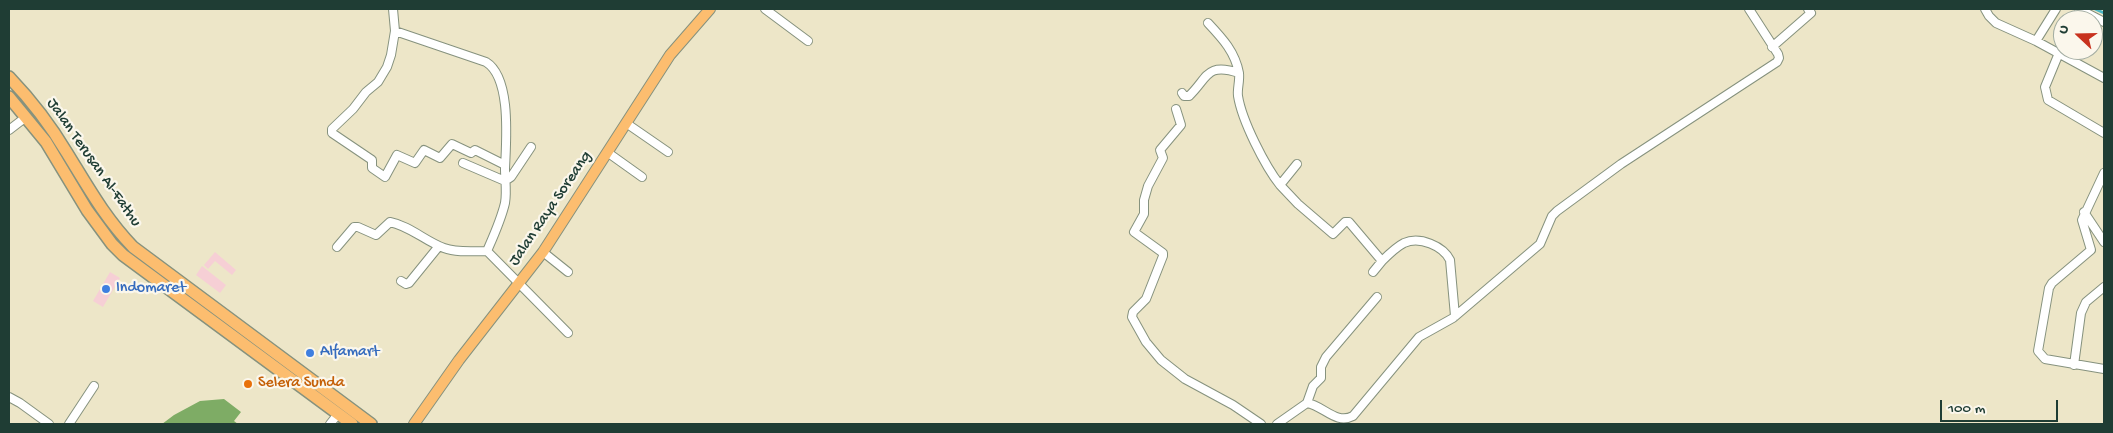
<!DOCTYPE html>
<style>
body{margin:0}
#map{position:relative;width:2113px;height:433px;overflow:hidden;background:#ede6c8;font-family:"Gochi Hand",sans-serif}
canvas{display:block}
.frame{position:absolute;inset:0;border:10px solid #1f3d34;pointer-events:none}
.north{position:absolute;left:2053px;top:10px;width:50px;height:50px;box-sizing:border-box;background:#fbf7ec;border:1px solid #a3ada2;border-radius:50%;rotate:291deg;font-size:14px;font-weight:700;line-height:20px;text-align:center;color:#1f3d34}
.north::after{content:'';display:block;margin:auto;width:18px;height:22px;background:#c8321e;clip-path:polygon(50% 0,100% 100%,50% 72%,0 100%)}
.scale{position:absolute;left:1940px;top:400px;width:118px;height:22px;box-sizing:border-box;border:2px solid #1f3d34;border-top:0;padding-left:6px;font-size:15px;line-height:18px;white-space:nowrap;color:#1f3d34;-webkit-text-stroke:4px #fbf7ec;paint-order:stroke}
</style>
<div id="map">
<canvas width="2113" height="433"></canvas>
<div class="frame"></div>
<div class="north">U</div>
<div class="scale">100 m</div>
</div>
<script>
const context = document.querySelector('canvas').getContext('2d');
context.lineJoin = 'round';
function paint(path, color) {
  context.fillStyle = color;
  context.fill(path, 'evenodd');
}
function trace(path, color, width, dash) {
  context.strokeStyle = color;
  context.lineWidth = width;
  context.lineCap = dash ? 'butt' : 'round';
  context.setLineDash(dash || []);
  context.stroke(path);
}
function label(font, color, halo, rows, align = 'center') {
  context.font = font + ' "Gochi Hand",sans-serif';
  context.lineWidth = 4.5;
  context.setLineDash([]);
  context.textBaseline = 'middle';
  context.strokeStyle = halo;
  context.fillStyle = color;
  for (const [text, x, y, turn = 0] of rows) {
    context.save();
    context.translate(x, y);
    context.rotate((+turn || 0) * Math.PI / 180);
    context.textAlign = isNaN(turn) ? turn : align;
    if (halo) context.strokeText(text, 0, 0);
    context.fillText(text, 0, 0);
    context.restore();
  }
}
paint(new Path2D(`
 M215 252 236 270 232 275 215 261 208 269 204 265Z
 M202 266 226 285 220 293 196 275Z
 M110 272 120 278 103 307 93 301Z`), '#f6cfd5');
paint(new Path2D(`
 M224 399 241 412 234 421 238 424H162L174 415 200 401Z`), '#7eac65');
trace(new Path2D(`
 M2095 9 2104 13`), '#4ab7c5', 2.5);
const minor = new Path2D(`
 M393 9 395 31 391 55 387 67 378 82 366 92 353 109 332 129V133L372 160V168L385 177 397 155 415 163 424 150 440 158 452 144 471 153 475 150 505 165
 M765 9 808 41
 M1985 9 1989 16 1996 23 2036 41 2104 78
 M2079 9 2104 22
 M1208 23C1223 39 1235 52 1239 73
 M395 31 486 62C512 78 506 142 505 169 505 180 507 192 505 203 501 220 494 235 487 251L568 333
 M2036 41 2056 9
 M1772 47 1811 13 1808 9
 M2059 53 2045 87 2048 100 2104 133
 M1182 93 1184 96H1189C1208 78 1206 62 1239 73 1240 81 1237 89 1238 96 1242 121 1265 166 1280 185
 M1176 109 1181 125 1160 150 1163 158 1148 186 1144 200V214L1134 232 1163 253V256L1146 299 1133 312 1132 317 1146 342 1161 360 1185 379 1233 405 1261 424
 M626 123 668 152
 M9 130 26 117
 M607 152 642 177
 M463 163 505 181 511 177 531 147
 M1297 164 1280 185 1298 204 1333 234 1345 222H1349L1382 261C1388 255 1396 247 1404 243 1420 236 1443 246 1450 260L1455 316
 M2104 173 2082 220 2091 250 2052 283 2049 288 2038 351 2045 359 2104 369
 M2084 212 2104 242
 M337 247 354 227H358L376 235 390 222C410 226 425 241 444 248 457 253 474 251 487 251
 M543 252 568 272
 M1373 272 1382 261
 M401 281 406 284 409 283 439 246
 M2074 365 2081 313 2086 302 2104 287
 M9 397 20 403 49 424
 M1307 403 1313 386 1321 378V367L1326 357 1377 297
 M69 424 94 386
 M330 424 338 414
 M1277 424 1307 403C1324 406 1336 425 1353 416L1419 337 1453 318 1540 244 1552 216 1557 211 1621 164 1777 62 1779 58 1778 54 1749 9`);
const major = new Path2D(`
 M414 424 459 360 543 252 670 55 710 9`);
const highway = new Path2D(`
 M9 77C31 100 51 126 67 153 88 187 105 218 133 247L371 424
 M9 97 46 142 87 210 112 244 123 255 352 424`);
trace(minor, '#86927e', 10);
trace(major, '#86927e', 12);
trace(highway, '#86927e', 14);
trace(minor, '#fff', 8);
trace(major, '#fcbd6f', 10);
trace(highway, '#fcbd6f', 11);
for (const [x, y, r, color] of [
 [106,289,5,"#3f7fe0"],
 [310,353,5,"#3f7fe0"],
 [248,384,5,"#e8710a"]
]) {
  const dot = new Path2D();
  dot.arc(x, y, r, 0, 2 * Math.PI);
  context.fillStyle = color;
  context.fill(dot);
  trace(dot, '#fbf7ec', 2);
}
label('16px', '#1f3d34', '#fbf7ec', [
 ["Jalan Terusan Al-Fathu",93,163,55],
 ["Jalan Raya Soreang",551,209,-56]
]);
label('16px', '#366cbe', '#fbf7ec', [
 ["Indomaret",116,289],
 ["Alfamart",320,353]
], 'left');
label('16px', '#c56008', '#fbf7ec', [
 ["Selera Sunda",258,384]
], 'left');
</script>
